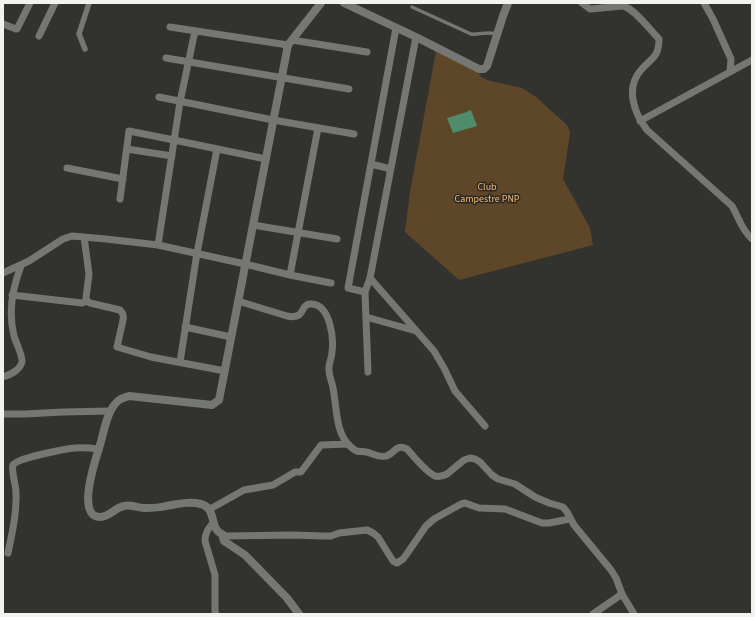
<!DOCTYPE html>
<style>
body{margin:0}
#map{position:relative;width:755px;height:617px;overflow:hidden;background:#32332f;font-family:"Source Sans 3",sans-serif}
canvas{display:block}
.frame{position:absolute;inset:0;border:4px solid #f2f2ef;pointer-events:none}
</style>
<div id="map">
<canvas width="755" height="617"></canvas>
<div class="frame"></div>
</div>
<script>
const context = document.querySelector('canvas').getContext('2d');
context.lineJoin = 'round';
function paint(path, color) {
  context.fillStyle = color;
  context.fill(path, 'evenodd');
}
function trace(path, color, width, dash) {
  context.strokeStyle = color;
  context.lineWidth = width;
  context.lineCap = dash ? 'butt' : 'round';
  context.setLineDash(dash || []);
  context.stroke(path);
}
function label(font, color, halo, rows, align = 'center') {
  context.font = font + ' "Source Sans 3",sans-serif';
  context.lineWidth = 3;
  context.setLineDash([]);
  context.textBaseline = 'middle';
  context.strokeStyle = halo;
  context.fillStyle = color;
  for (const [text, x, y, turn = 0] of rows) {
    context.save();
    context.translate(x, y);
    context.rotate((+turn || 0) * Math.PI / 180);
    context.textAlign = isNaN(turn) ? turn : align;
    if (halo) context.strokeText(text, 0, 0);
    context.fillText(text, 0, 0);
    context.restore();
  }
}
paint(new Path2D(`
 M436 51 478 71 481 77 490 81 522 88 536 97 567 125 570 133 563 179 590 228 593 245 459 280 405 232 410 192Z`), '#5e4629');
paint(new Path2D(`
 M471 110 477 126 453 133 447 118 467 112 468 111Z`), '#4e8c6b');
trace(new Path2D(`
 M412 7 471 34C479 35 488 31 496 34`), '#757775', 3.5);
trace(new Path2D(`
 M85 49 79 34 89 3`), '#757775', 5.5);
trace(new Path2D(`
 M582 3 590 9 623 6C634 8 651 31 659 39 659 58 651 58 641 70 625 88 634 113 647 130L732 206C739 218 741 229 752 239
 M704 3 713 19 731 59 730 72
 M3 24 16 29H17L30 3
 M170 27 288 45
 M39 36 55 3
 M416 37 370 278 434 351 444 368 455 391 485 426
 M292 40 367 52
 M166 58 349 89
 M159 97 273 120 354 134
 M640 121 752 60
 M127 149 172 156
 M371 164 391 169
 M67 168 123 179
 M120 199 129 131 174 140 266 159
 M253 225 337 239
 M84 237 89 274 86 298 87 301 90 303 120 310C123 313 124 316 123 320L117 347 151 357 225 371
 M158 245 180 102 195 31
 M3 273 29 261 63 239 72 236 106 239 158 245 245 264 290 275 331 283
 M290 275 318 128
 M365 292 348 288 396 28
 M12 295 82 303 87 301
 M238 301 287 316C291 317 295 317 299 315 304 311 303 303 312 304 330 305 334 338 332 352 332 359 328 364 329 370 329 376 332 382 333 388 337 407 335 434 351 447 352 448 356 451 357 451 359 452 363 451 366 452 372 453 379 458 386 456 395 454 395 443 407 449 413 456 427 473 435 476 439 477 443 476 447 474L464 460 470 458 475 459 480 462 492 475 498 479 515 484 535 497 549 503 563 507 567 512 574 525 611 570 616 578 622 594 634 614
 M366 317 416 331
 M185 327 231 337
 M180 362 197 253 217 149
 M368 372 365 292 370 278
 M3 377C10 375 20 370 22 362 23 356 16 343 14 336 8 312 12 289 21 266
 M3 414H25L63 412 110 411
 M210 509 244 490 273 485 295 472H301L321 445 348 444
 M213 523C208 529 205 533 205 541L215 575V612L216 614
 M222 534 226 536 293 535 323 536H331L339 533 367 530 373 533 378 537 393 561 397 563 403 559 406 555 426 526 434 519 461 504 465 503 479 508 505 509 542 523H549L570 519
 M8 553C12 533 17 513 16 492 16 486 11 470 13 465 17 458 65 449 75 448 83 447 91 448 99 449
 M593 614 622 594`), '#757775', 7);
trace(new Path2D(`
 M344 3 416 37 479 69H484L487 66 503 16 508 3
 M299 614 287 598 245 555 224 541 222 534C209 529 217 508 201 504 189 501 178 504 166 506 159 508 151 508 144 508 137 508 131 504 124 506 114 508 110 517 99 517 76 515 96 458 100 445 104 432 107 410 118 401 121 398 126 397 129 396L212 405 219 400 288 45 321 3`), '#757775', 8);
label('10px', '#f6ba73', '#282925', [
 ["Club",487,188],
 ["Campestre PNP",487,200]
]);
</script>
